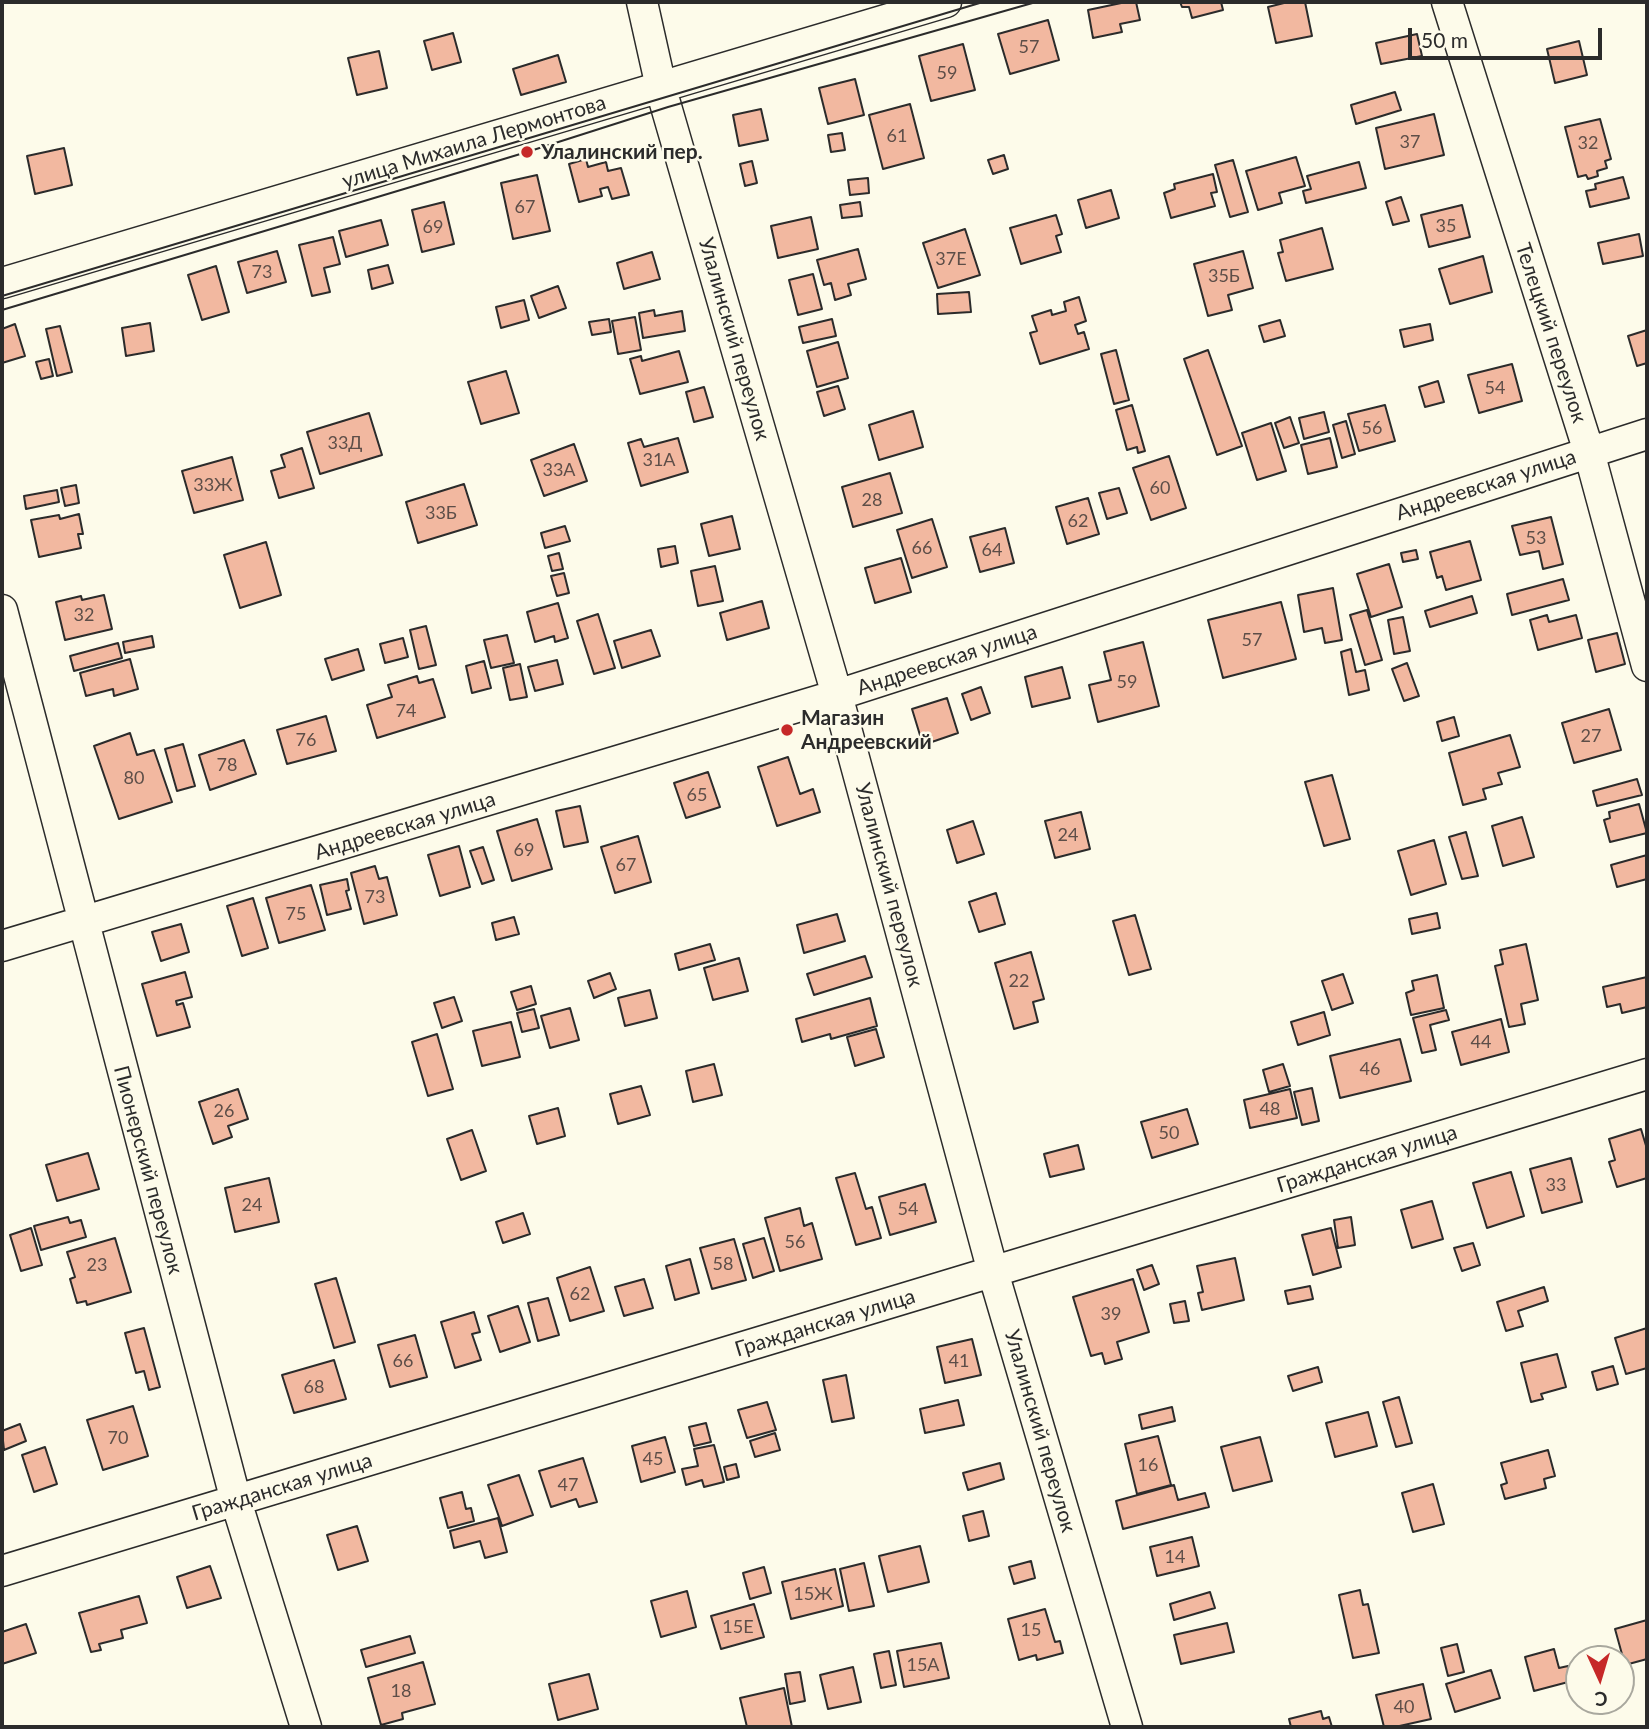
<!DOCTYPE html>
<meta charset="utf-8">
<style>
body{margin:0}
#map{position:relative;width:1649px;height:1729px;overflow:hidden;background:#fdfbea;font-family:Lato,sans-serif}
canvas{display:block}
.frame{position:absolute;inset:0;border:4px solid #2b2b2b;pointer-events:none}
.north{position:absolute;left:1565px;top:1645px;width:70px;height:70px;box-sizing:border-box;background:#fdfbea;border:2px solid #a9a89e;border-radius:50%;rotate:176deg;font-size:19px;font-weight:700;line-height:28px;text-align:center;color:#2b2b2b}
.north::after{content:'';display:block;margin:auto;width:24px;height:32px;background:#c62828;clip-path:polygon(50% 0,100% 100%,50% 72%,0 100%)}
.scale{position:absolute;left:1408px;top:28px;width:194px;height:32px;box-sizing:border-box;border:4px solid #2b2b2b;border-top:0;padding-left:9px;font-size:21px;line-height:24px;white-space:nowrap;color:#2b2b2b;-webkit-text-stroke:5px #fdfbea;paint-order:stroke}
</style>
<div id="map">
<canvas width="1649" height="1729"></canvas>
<div class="frame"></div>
<div class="north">С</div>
<div class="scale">50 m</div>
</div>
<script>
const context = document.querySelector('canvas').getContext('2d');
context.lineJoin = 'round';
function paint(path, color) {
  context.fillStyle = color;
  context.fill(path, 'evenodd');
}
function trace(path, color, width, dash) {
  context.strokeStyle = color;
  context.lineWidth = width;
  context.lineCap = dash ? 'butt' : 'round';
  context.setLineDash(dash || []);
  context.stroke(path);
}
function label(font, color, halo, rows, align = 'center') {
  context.font = font + ' Lato,sans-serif';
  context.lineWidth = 5;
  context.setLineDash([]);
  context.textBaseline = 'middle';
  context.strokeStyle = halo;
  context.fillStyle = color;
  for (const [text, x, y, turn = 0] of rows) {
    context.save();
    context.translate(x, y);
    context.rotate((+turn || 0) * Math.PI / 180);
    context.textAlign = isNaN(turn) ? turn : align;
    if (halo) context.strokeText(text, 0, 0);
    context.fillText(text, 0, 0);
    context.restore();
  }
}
const building = new Path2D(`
 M1126 2H1136L1140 20 1120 24 1122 32 1093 38 1088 10Z
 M1180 2H1221L1223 10 1192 18 1189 7H1182Z
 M1288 2H1305L1312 36 1276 43 1268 7Z
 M1048 20 1059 60 1010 74 998 34Z
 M453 33 461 62 432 70 424 41Z
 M1417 34 1422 56 1381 64 1376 43Z
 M1579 41 1587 75 1555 83 1547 49Z
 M963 44 975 90 931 101 919 56Z
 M379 51 387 88 357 95 348 58Z
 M558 55 566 82 521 95 513 69Z
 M855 79 864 115 828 124 819 88Z
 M1395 92 1401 110 1356 124 1351 105Z
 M910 104 924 158 883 169 869 115Z
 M761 109 768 140 739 146 733 115Z
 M1434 114 1444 155 1385 169 1376 128Z
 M1600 119 1611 159 1605 161 1607 168 1597 171 1598 176 1588 179 1586 175 1578 177 1565 127Z
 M842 133 845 150 831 152 828 135Z
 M64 148 72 185 35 194 27 156Z
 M1004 155 1008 169 993 174 988 160Z
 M1296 157 1305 186 1279 193 1282 203 1258 210 1246 171Z
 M586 159 588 167 606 162 608 171 621 168 629 195 612 199 608 187 600 189 602 196 579 202 569 164Z
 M1233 160 1248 212 1230 217 1215 165Z
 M752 161 757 183 745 186 740 164Z
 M1359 162 1366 188 1306 203 1303 191 1311 189 1307 176Z
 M1213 174 1217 192 1211 193 1215 206 1171 218 1164 193 1175 189 1174 184Z
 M537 175 550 231 513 239 501 183Z
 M1623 177 1629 198 1590 207 1586 191 1596 189 1595 184Z
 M868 178 869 193 850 195 848 180Z
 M1111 190 1119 218 1086 228 1078 200Z
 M1401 197 1409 221 1393 225 1386 202Z
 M444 202 454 244 422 252 412 210Z
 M860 202 862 216 842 218 840 205Z
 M1462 205 1470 237 1429 247 1421 215Z
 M1056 215 1062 234 1056 236 1061 252 1021 264 1010 228Z
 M811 217 818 249 778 258 771 226Z
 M381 220 388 245 346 257 339 231Z
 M1322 228 1333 269 1286 281 1278 253 1283 252 1280 240Z
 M965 229 980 275 938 288 923 243Z
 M1639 234 1643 256 1603 264 1598 243Z
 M333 237 340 264 324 268 330 292 312 296 299 245Z
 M858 249 866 279 848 284 851 295 835 300 831 283 824 285 817 260Z
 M277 251 286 282 247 293 238 262Z
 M1243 251 1253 288 1228 295 1232 310 1208 316 1194 264Z
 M652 252 660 279 624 289 617 263Z
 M1483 256 1492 292 1450 304 1439 269Z
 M388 265 393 283 372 289 368 270Z
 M216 266 229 312 202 320 188 275Z
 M813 274 822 309 798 315 789 280Z
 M558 286 566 308 539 318 531 296Z
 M969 292 971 312 938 314 937 294Z
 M1079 297 1086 321 1075 325 1078 334 1084 332 1089 349 1040 364 1030 333 1037 331 1032 316 1051 310 1052 315 1066 311 1064 302Z
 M524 300 529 320 501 328 496 307Z
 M654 310 655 316 682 311 685 331 643 338 639 313Z
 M635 317 641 350 618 354 612 321Z
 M609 319 611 332 592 335 589 322Z
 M832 319 836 336 803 343 799 327Z
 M1280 320 1285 336 1264 342 1259 326Z
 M150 323 154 351 126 356 122 328Z
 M15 324 25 356 2 363V329Z
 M1430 324 1433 340 1404 347 1400 330Z
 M60 326 72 372 57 376 46 329Z
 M1647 330V363L1637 366 1628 336Z
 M838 342 848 378 817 387 807 351Z
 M1116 350 1129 400 1114 404 1101 354Z
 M1208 350 1242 446 1217 455 1184 359Z
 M679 351 688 382 640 394 630 359 641 356 642 361Z
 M49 359 53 376 41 379 36 362Z
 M1512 364 1522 401 1479 413 1468 375Z
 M506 371 519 413 481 424 468 382Z
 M1438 381 1444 402 1425 407 1419 387Z
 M838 386 845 409 824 416 817 392Z
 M704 387 713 417 694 422 686 392Z
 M1132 405 1145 451 1138 453 1137 447 1127 450 1116 410Z
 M1385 405 1395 441 1359 451 1348 414Z
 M913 411 923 447 879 460 869 425Z
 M1324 412 1329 432 1304 439 1299 418Z
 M369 413 382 455 320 474 307 432Z
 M1290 417 1299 443 1284 448 1275 423Z
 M1346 421 1355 454 1342 458 1333 425Z
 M1271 423 1286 471 1257 480 1242 433Z
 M678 438 688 472 641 486 628 443 641 439 644 447Z
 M1330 438 1337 467 1308 474 1301 445Z
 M574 444 587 481 544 496 531 460Z
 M302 448 314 488 279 498 271 471 285 467 281 455Z
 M1169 456 1186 508 1151 520 1133 468Z
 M232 457 243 500 194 513 182 471Z
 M890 473 902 513 853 527 842 487Z
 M464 484 477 525 418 543 406 502Z
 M76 485 79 503 65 506 61 488Z
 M1119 488 1127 513 1107 519 1099 493Z
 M57 490 59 502 26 509 24 496Z
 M1088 498 1099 534 1067 544 1056 507Z
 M79 514 83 534H78L81 548 39 557 31 520 59 515 60 519Z
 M732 516 740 549 709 556 701 524Z
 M1551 517 1563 564 1543 569 1539 551 1520 555 1512 526Z
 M932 519 947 567 912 578 897 530Z
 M565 526 570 541 545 548 541 533Z
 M1005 528 1014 563 980 572 970 537Z
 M1470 541 1481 580 1446 590 1442 576 1437 578 1430 552Z
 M266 542 281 595 240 608 224 555Z
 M675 546 678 563 661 567 658 549Z
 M1416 550 1418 559 1403 562 1401 553Z
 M559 553 563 569 552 571 548 556Z
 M901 558 911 592 875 603 865 568Z
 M1389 564 1402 607 1371 617 1357 574Z
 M715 566 723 601 698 606 691 571Z
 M564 573 569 593 557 596 551 576Z
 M1563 579 1569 600 1512 615 1507 594Z
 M1333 588 1342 640 1325 643 1322 628 1304 632 1298 595Z
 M104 595 112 629 65 640 56 602 81 596 82 600Z
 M1472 596 1477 613 1430 627 1425 611Z
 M762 601 769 628 727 640 720 613Z
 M1281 602 1296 659 1223 678 1208 620Z
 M558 603 568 638 555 642 554 636 535 642 527 612Z
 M1367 610 1382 660 1365 665 1350 615Z
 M598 614 615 668 594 674 577 621Z
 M1547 615 1549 622 1576 615 1582 638 1538 650 1530 620Z
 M1403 617 1410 651 1394 654 1388 620Z
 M426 626 436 665 419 669 410 630Z
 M651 630 660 656 622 668 614 641Z
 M1617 633 1625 664 1596 672 1588 640Z
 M507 635 514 663 491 668 484 640Z
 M152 636 154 647 125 653 123 642Z
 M403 638 408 657 385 663 380 644Z
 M1143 642 1159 706 1098 722 1089 685 1111 680 1104 652Z
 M118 643 122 658 74 671 70 656Z
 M358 649 364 670 332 680 325 659Z
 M1351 649 1356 672 1365 670 1369 690 1349 695 1341 652Z
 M130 659 138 689 114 696 113 689 86 696 80 673Z
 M557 660 563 684 535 691 528 667Z
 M484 661 491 688 472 693 466 666Z
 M1407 663 1419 696 1404 701 1392 669Z
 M520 664 527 697 510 700 503 668Z
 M1062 667 1070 698 1032 707 1025 677Z
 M417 676 419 683 433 679 445 717 377 738 367 705 392 697 388 685Z
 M981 687 990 713 971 720 962 694Z
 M947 698 958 733 923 745 912 709Z
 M1609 709 1621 750 1574 763 1562 723Z
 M326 716 336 751 287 764 277 730Z
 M1454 717 1459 736 1442 741 1437 722Z
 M130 733 137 755 154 750 172 802 119 819 94 746Z
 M1510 735 1520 767 1498 773 1502 784 1483 789 1486 799 1463 805 1449 753Z
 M244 740 256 774 210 790 199 755Z
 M183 744 195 786 177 791 165 749Z
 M788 757 800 794 813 789 820 812 777 826 758 767Z
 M708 772 720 807 686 818 674 783Z
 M1332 775 1350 839 1324 846 1305 782Z
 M1637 779 1642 795 1597 806 1593 791Z
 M1639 804 1647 833 1610 842 1604 820 1610 818 1609 812Z
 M580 806 588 842 564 847 556 811Z
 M1081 812 1090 849 1055 858 1045 821Z
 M1522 817 1534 857 1503 866 1492 826Z
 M537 819 552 869 512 881 497 831Z
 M973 821 984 854 957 863 947 830Z
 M1466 832 1478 876 1462 879 1449 837Z
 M638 836 651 882 615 893 601 847Z
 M1434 840 1446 884 1411 895 1398 851Z
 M459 846 470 887 440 896 428 855Z
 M483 847 494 880 482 884 470 851Z
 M1647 855V879L1617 887 1611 865Z
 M375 866 379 879 387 877 397 915 364 924 351 873Z
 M347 879 349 890 346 891 351 909 327 915 320 885Z
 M311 885 325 930 279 943 266 898Z
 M996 893 1005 924 979 932 969 902Z
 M253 898 268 948 242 956 227 906Z
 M1437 913 1440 928 1412 934 1409 919Z
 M837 914 845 941 804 953 797 925Z
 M1135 915 1151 969 1129 975 1113 921Z
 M514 917 519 934 496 940 492 923Z
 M181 924 189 952 161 961 152 932Z
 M710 944 715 960 679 970 675 954Z
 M1526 944 1538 1000 1521 1004 1525 1024 1509 1027 1495 966 1503 964 1500 950Z
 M1031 952 1044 999 1033 1002 1038 1022 1014 1029 995 963Z
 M865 956 872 977 814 995 807 974Z
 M739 958 748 991 713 1000 704 968Z
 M185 972 192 997 176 1001 177 1005 183 1003 190 1027 157 1036 142 984Z
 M610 973 616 989 594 998 588 981Z
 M1343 974 1353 1003 1332 1010 1322 981Z
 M1437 975 1444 1008 1411 1015 1406 993 1414 990 1412 981Z
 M1647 977V1007L1622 1013 1620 1004 1607 1007 1603 987Z
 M531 986 536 1004 517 1010 511 992Z
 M650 990 657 1018 625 1026 618 998Z
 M454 997 462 1021 442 1028 434 1003Z
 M870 998 877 1026 831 1039 830 1034 802 1042 796 1019Z
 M570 1008 579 1040 550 1048 541 1016Z
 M534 1009 539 1028 522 1032 517 1013Z
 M1446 1010 1449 1020 1430 1025 1436 1050 1422 1053 1413 1018Z
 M1324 1012 1330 1035 1298 1045 1291 1022Z
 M1501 1019 1509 1052 1461 1065 1452 1032Z
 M511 1022 520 1057 482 1066 473 1031Z
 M876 1029 884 1057 855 1066 847 1037Z
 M437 1034 453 1089 428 1096 412 1042Z
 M1400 1039 1411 1081 1340 1098 1330 1056Z
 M714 1064 722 1095 693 1102 686 1071Z
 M1283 1064 1290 1086 1269 1092 1263 1070Z
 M641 1086 650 1115 618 1124 610 1094Z
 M1312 1088 1319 1121 1302 1125 1294 1092Z
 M238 1089 248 1119 228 1126 232 1137 213 1144 199 1102Z
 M1290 1089 1297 1118 1250 1128 1244 1100Z
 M558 1108 565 1136 537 1144 529 1116Z
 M1187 1109 1198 1144 1152 1158 1141 1122Z
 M1641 1129 1647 1149V1178L1617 1187 1609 1162 1615 1160 1609 1139Z
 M472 1130 486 1171 461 1180 447 1139Z
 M1078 1145 1084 1169 1050 1177 1044 1154Z
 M88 1153 99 1189 57 1201 46 1165Z
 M1571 1158 1582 1202 1542 1213 1530 1169Z
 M1511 1172 1524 1216 1487 1228 1473 1183Z
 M855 1173 866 1209 872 1207 881 1238 856 1245 836 1178Z
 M269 1178 279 1222 235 1232 225 1188Z
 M925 1184 936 1222 890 1235 879 1197Z
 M1432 1201 1443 1239 1412 1248 1401 1210Z
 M800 1208 804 1226 812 1223 822 1259 780 1271 765 1218Z
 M523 1213 530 1234 503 1243 496 1222Z
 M68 1217 70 1223 81 1220 86 1237 41 1250 34 1226Z
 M1351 1217 1355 1245 1338 1248 1334 1220Z
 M31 1228 42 1265 21 1271 10 1235Z
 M1331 1228 1341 1267 1313 1275 1302 1235Z
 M115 1238 131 1292 87 1305 86 1301 77 1303 70 1279 75 1277 67 1252Z
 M764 1238 774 1271 753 1278 743 1244Z
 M734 1239 746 1280 712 1289 700 1248Z
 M1473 1243 1480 1265 1462 1271 1454 1248Z
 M1235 1258 1244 1300 1202 1310 1198 1293 1203 1292 1197 1266Z
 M690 1259 699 1293 675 1300 666 1266Z
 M1152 1265 1159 1284 1144 1290 1137 1270Z
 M590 1267 604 1311 570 1321 557 1278Z
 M336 1278 355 1342 334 1348 315 1284Z
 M644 1279 653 1308 624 1316 615 1287Z
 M1133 1279 1149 1332 1117 1342 1122 1359 1105 1364 1102 1353 1091 1356 1073 1297Z
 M1310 1286 1313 1299 1288 1304 1285 1291Z
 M1544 1287 1548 1301 1518 1311 1523 1326 1506 1331 1497 1302Z
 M548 1298 559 1335 538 1341 528 1303Z
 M1185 1301 1189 1321 1174 1323 1170 1304Z
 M518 1306 530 1342 500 1352 488 1316Z
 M474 1312 480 1332 472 1334 481 1360 455 1368 441 1322Z
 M144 1328 160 1387 149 1390 144 1371 136 1373 125 1333Z
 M1647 1328V1368L1626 1374 1615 1338Z
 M415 1335 427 1377 390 1387 378 1345Z
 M972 1339 981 1375 945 1383 937 1347Z
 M1557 1354 1566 1387 1541 1394 1543 1399 1531 1402 1521 1363Z
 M334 1360 346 1399 294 1413 282 1375Z
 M1613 1366 1618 1384 1597 1390 1592 1372Z
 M1318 1367 1322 1382 1293 1391 1288 1376Z
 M846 1375 854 1418 832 1422 823 1380Z
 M1399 1397 1412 1443 1396 1447 1383 1402Z
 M958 1400 964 1425 925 1433 920 1409Z
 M767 1402 776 1430 747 1438 738 1410Z
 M133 1406 148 1456 103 1470 87 1420Z
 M1172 1407 1175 1421 1142 1429 1139 1415Z
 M1368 1412 1377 1446 1335 1457 1326 1423Z
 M706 1423 711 1442 694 1446 689 1427Z
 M20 1424 26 1441 4 1450 2 1431Z
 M775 1433 780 1450 755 1457 750 1441Z
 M1158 1436 1171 1485 1137 1494 1125 1444Z
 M665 1437 675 1472 641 1482 632 1446Z
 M1260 1437 1272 1481 1233 1491 1221 1447Z
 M714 1445 724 1482 704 1487 702 1480 686 1485 682 1469 698 1466 694 1449Z
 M45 1447 57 1484 34 1492 22 1455Z
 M1548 1450 1555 1476 1544 1479 1546 1488 1505 1499 1501 1485 1507 1483 1501 1463Z
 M583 1458 597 1502 579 1507 576 1499 551 1507 539 1471Z
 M1000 1463 1004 1479 968 1490 963 1473Z
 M736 1464 739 1477 727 1480 724 1467Z
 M519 1475 533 1515 502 1526 488 1485Z
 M1433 1484 1444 1524 1413 1532 1402 1493Z
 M1174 1485 1178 1500 1205 1493 1209 1507 1123 1529 1116 1501Z
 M462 1492 466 1509 471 1508 474 1521 448 1528 440 1498Z
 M983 1511 989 1536 969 1541 963 1516Z
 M498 1518 507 1552 485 1558 480 1541 454 1548 450 1531Z
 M357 1526 368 1561 338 1570 327 1535Z
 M1192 1537 1199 1566 1157 1576 1150 1547Z
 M920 1546 929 1582 888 1592 879 1556Z
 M1031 1561 1035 1578 1014 1584 1009 1567Z
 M864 1563 874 1606 849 1611 840 1569Z
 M210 1566 221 1598 187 1608 177 1577Z
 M764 1567 771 1593 750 1599 743 1573Z
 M835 1569 843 1606 791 1619 782 1582Z
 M1360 1590 1363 1605 1368 1604 1379 1653 1353 1658 1339 1595Z
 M687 1591 696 1627 661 1637 651 1601Z
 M1210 1592 1215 1608 1174 1620 1170 1604Z
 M139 1596 147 1623 121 1630 123 1638 99 1644 101 1650 91 1652 79 1613Z
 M754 1604 764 1637 721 1649 711 1616Z
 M1045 1609 1055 1642 1060 1641 1063 1653 1037 1660 1036 1655 1019 1660 1008 1619Z
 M1647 1620V1659L1625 1665 1615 1629Z
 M1227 1623 1234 1652 1181 1664 1174 1635Z
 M26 1624 36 1653 2 1664V1632Z
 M410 1636 415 1653 366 1667 361 1650Z
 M941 1643 949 1678 904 1687 897 1651Z
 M1457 1644 1464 1672 1448 1676 1441 1648Z
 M1554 1649 1559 1668 1568 1666 1572 1681 1534 1691 1525 1657Z
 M889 1651 896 1685 881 1688 874 1654Z
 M423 1662 435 1704 402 1713 403 1719 381 1725 368 1678Z
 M853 1667 861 1702 828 1709 820 1675Z
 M1491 1670 1500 1698 1455 1712 1446 1684Z
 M800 1672 805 1701 790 1704 785 1674Z
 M589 1674 598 1709 558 1720 549 1684Z
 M1423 1684 1431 1719 1395 1727H1384L1376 1695Z
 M784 1688 792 1727H747L740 1698Z
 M1321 1711 1323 1719 1329 1717 1332 1727H1291L1289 1719Z`);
paint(building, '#f2b8a0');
trace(building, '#2b2b2b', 2);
const minor = new Path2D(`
 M642 2 663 96 837 695 993 1272 1127 1727
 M1447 2 1589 452 1647 666
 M2 283 946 2
 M2 610 236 1501 306 1727
 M2 946 837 695 1647 434
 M2 1571 1647 1074`);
trace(minor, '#2b2b2b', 33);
trace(minor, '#fdfbea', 30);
trace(new Path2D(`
 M2 296 983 2
 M2 310 527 152 668 107 1036 2`), '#2b2b2b', 2);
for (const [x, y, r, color] of [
 [527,152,7,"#c62828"],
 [787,730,7,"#c62828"]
]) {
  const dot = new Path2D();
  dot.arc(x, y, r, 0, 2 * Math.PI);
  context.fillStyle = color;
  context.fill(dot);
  trace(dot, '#fdfbea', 2.5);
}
label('18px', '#5d4e48', null, [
 ["57",1029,47],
 ["59",947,73],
 ["61",897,136],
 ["37",1410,142],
 ["32",1588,143],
 ["67",525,207],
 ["35",1446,226],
 ["69",433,227],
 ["37Е",951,259],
 ["73",262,272],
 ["35Б",1224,276],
 ["54",1495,388],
 ["56",1372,428],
 ["33Д",345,443],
 ["31А",659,460],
 ["33А",559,470],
 ["33Ж",213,485],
 ["60",1160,488],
 ["28",872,500],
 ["33Б",441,513],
 ["62",1078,521],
 ["53",1536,538],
 ["66",922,548],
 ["64",992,550],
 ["32",84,615],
 ["57",1252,640],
 ["59",1127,682],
 ["74",406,711],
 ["27",1591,736],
 ["76",306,740],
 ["78",227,765],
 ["80",134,778],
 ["65",697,795],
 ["24",1068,835],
 ["69",524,850],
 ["67",626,865],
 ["73",375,897],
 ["75",296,914],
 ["22",1019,981],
 ["44",1481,1042],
 ["46",1370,1069],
 ["48",1270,1109],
 ["26",224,1111],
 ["50",1169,1133],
 ["33",1556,1185],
 ["24",252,1205],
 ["54",908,1209],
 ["56",795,1242],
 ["58",723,1264],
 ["23",97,1265],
 ["62",580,1294],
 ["39",1111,1314],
 ["66",403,1361],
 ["41",959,1361],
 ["68",314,1387],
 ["70",118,1438],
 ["45",653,1459],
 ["16",1148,1465],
 ["47",568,1485],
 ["14",1175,1557],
 ["15Ж",813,1594],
 ["15Е",738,1627],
 ["15",1031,1630],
 ["15А",923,1665],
 ["18",401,1691],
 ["40",1404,1707]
]);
label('21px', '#2b2b2b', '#fdfbea', [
 ["улица Михаила Лермонтова",474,142,-17],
 ["Телецкий переулок",1551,333,72],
 ["Улалинский переулок",734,339,74],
 ["Андреевская улица",1486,485,-18],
 ["Андреевская улица",947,660,-18],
 ["Андреевская улица",405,826,-17],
 ["Улалинский переулок",889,885,75],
 ["Гражданская улица",1367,1159,-17],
 ["Пионерский переулок",148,1170,75],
 ["Гражданская улица",825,1323,-17],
 ["Улалинский переулок",1040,1431,74],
 ["Гражданская улица",282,1487,-17]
]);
label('bold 21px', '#2b2b2b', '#fdfbea', [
 ["Улалинский пер.",541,152],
 ["Магазин",801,718],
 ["Андреевский",801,742]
], 'left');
</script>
